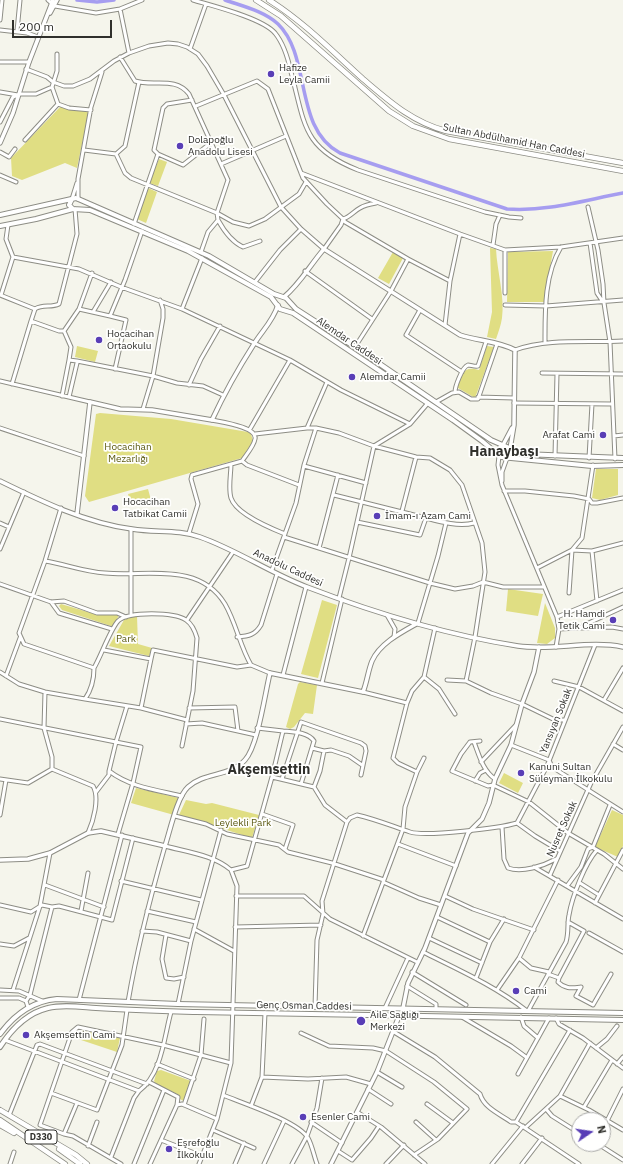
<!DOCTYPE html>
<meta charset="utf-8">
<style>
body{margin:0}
#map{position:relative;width:623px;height:1164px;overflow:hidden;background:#f5f5ec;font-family:"IBM Plex Sans",sans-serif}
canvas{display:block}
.north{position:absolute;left:571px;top:1112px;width:40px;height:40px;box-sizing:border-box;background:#fffffe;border:1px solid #acacaa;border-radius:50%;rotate:77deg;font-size:11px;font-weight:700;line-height:16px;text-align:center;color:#30302c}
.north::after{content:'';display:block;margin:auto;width:14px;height:18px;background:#593eb6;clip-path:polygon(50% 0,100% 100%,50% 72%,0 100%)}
.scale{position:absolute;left:12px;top:20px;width:100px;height:18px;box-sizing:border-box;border:2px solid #30302c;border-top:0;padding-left:5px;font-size:12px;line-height:14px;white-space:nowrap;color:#30302c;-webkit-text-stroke:3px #fffffe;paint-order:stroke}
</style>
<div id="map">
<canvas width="623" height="1164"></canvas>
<div class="north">N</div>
<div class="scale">200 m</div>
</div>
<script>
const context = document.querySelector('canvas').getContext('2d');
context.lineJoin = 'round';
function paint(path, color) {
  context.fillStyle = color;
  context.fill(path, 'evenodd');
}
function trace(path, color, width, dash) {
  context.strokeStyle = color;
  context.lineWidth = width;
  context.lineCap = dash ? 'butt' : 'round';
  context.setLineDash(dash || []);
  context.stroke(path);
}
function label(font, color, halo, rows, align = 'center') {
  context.font = font + ' "IBM Plex Sans",sans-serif';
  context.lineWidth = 3.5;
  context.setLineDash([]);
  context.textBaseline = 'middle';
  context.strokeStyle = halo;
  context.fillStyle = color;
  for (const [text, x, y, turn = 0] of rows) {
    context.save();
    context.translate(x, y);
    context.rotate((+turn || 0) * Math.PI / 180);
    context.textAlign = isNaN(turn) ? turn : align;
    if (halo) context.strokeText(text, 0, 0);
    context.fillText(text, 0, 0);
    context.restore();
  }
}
paint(new Path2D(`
 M60 107 89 111 77 168 65 163 22 180 12 176 11 158Z
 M159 159 167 162 158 186 149 183Z
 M148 188 157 192 146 223 137 219Z
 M490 248 496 249C497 271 505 297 502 318 501 325 498 333 496 339L487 337 492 312Z
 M553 251 544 302H507L508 252Z
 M393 252 403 258 389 284 378 278Z
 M77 346 98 351 95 362 75 357Z
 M487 346 494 347 475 398 458 388 457 385C464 373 463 366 479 370Z
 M100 413 171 419 248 432 251 434 253 441 242 458 89 502 85 496 96 414Z
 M596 469H618V495L600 500 592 498Z
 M148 489 151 500 131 505 128 494Z
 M508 589 543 594 538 616 506 611Z
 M322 600 337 605 318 678 301 674Z
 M545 603 555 628V638L547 644 537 643Z
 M61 604 98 615H119L113 627 111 626 62 610 59 606Z
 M131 616H137L138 644 152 648 149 656 109 646 124 620Z
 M300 682 317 685 313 714 305 713 294 727 290 729 286 727 298 684Z
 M504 773 523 783 518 793 499 783Z
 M136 788 179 798 174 815 131 803Z
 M186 800 206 804 212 803 259 815 252 838 179 815Z
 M612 810 623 815V846L618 857 595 847Z
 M82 1030 120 1038 117 1052 78 1039Z
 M161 1070 191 1081 185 1102 180 1099 179 1095 156 1084 154 1081 157 1071Z`), '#e0de83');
trace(new Path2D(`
 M77 0 97 2 114 0
 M225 0C242 6 264 11 278 24 312 57 293 128 340 153L507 209C546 212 585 200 623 193`), '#a69df0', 3.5);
const minor = new Path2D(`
 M48 0 55 6 96 13 120 9 142 0
 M193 0C213 6 262 18 275 33 284 44 288 58 291 72 305 124 302 148 358 170L485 212 509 217 521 218
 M120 9 129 53
 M0 20 2 0
 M0 30 27 33 38 37
 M17 31 20 0
 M190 49 206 4
 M57 54V71L52 87 58 104 69 108 91 110
 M120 57 135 81C154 87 175 76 189 94L228 180 217 213 233 222 249 226 265 219 299 194 306 182
 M0 62H29
 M26 69 47 77 53 82 64 86H73L90 79 114 61 129 53 149 46 168 43 178 44 187 47 198 54 207 66 224 95 281 207 301 229 324 249 341 225 343 219 345 222 408 259
 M0 92 18 95 13 97 0 122
 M19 94H36L52 87
 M196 106 257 81 268 89 303 178 327 204 343 219C350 217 354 211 360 208 365 205 370 204 376 203
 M25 140 58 104
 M84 150 116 154 125 173 131 178 217 213 218 220 208 232 201 252
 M0 152 9 157 15 149
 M116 154 125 146 139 82
 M158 154 183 165 212 142
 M221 164 286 136
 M301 173 460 234
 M0 175 16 182
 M72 199 77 183
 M78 199V179L91 107 102 72
 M588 207 598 250 603 284 604 303 610 342 615 459
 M218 220C224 231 232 242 243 247L260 241
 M134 224 158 154 154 150 163 108 167 104 192 100
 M590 243 597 293 603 302
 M493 245 496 224 500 215
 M505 250V293
 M13 257 79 269 121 287 182 309 290 360 341 390 410 424 428 403
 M305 271 372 319
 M450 281 460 234 505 250 561 247 623 238
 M255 282 280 250 301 229
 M0 295 35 309
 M1 295 13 257 6 239 8 225
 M505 305 546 306 623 300
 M79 309 92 273
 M182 309 202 258
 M420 310 406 335 462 372
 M93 312 111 282
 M110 316 126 320 115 369
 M31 321 35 309C43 304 51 308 59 304L77 234 75 209
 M64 331 71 347 69 360
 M545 343C545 312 544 275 561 247
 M355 347 391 291 408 259 450 281 445 325
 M515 350C549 338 587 343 623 341
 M77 361 153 376 177 383 203 386 223 395
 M542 373 623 374
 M0 381 90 402
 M12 384 31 321 59 331H64L79 309 110 316 125 280 142 231
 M189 385 201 359 220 326
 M455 392C455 387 462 367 468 365 471 365 475 367 478 366L486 342
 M62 396 69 360 77 361V363L69 397
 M478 397 514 398
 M436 402 452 393 459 392 471 399H478L497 344
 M514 403 612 404
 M143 409 153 376 163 318V309L160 300
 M0 428 84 456
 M307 428 327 382
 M250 429 290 360
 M255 434 307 428H316
 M614 436 623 435
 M499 456 498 465 502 485 557 617
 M555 456 557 374
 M589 458 592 404
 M242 461 247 465 299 485
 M231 464C231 474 228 488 231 498 236 514 270 528 285 534
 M304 466 366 483
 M502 481V472L507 458
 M504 491H525L574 496 589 499 592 503H597L623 498
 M334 495 426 518 420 535 357 522
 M402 511 416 457
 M426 518C441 522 459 527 474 523
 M0 523 9 527
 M189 533 198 504 191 479 192 475 242 461C246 455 254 446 255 439 258 427 221 422 212 420
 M284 537 319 548 338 475
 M319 548 430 583 455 589 473 586 483 582 503 587H544
 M0 549 24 492
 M592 551 597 601
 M45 561C65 564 84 572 105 573 146 577 199 561 225 604 236 623 240 646 251 665
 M537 568 572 550 592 551 623 543
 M272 570 296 503 304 465 316 428 339 433 374 446 416 457 430 458 450 470 462 485 482 543 485 572 475 637 466 681
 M0 584 51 602 64 601 97 613H117L126 617
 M569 593 572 550 582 538 593 465
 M339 598 349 558 374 446 410 424
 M51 602 59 613 112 629
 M131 614V529
 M387 615 395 629 394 637
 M187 620 233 552
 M418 623 438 556 446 523
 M580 628 612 627 623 629
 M559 629 578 628 623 607
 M237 637C249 636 255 635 261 625L277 574
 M556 647 559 629 557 617 623 590
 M104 650 151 659 153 650 237 667 251 665 270 673
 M94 668C101 656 110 630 118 621 129 611 174 612 186 620 192 624 195 631 197 638L193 691 182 746
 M0 672 19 684 45 692 85 699C92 689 94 680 94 668L24 644 19 633 45 561 61 508
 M283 675 306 587
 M6 676 20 638
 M424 677 439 689 455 714
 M447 680 466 681 491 693 522 704 555 720H564
 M554 681 579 687 623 711
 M322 683 342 599
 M363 692 407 703
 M85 699 141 708 187 720
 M604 700 623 668
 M127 706 116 742 109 771C130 787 156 790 182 796
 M141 708 151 659
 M189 708 235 707 238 731
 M0 719 141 747 133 783 118 834
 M186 724 202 723 256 735
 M257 728 283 731
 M480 741 470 742 461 754 452 771 488 786 493 785 529 802 568 833 604 854 623 869
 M474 742C479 755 483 771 495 779
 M613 744 623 750
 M511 745 549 760 552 767 623 812
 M312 748 324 751 331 750 349 756 362 765
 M324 751 320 771 314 787 325 805 347 822
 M424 758 417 772 398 763 393 758 407 703 412 691 424 677 435 628
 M481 762 516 725
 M52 769 93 786C100 798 93 822 88 833
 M0 779 28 783 52 769V757L44 728 45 692
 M282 779 301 722 361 743 365 746 366 751 361 775
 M475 781 480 773 486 770
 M301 784 314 741C308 732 293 732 283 731L272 777 314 787
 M96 792 109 775V771
 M262 814 293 825 285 849
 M0 815 6 780
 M175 816 206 824 227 834 279 845 288 852 332 863 384 880
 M517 823 535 836 560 851
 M502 827 504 859 508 868C522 873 543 866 556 859
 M398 844 456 866
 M534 867 623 919
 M550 875 591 783 623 727
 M121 881 201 900
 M383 882 419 898 441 905
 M580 883 599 895
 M45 885 104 907
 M567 886 581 867 588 849 593 847 610 805
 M236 896H304L330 919 417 962
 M445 896 473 909 534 930
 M595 903 623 850
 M0 905 31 912 42 905 52 907 59 906 112 920 133 838
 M81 911 88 873
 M147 911 196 922
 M437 917 490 942
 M235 927 321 925
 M194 929 234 951
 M142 931 157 932 191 941
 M589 933 623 952
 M166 935 162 959 166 978 174 979 184 977
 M363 936 403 829 405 807 417 772
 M429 938 482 963
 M0 944 14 946 29 938
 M423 952C459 970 495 986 527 1011
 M519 958 531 968 549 972
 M412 972 466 1005
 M548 974 559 978 584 931 568 922
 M476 978 490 942 504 919
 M559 978 558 982C565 989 571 988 581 987
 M407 986 436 1004V1009
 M581 987 576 996 593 1005 611 974
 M0 990 19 991 42 1001
 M13 990 40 906 50 853
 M497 990 519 958 558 880
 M0 998H19L26 1001 28 1007
 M79 1000 122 835
 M26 1001 30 995 52 907
 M128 1002C137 949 150 898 165 846 187 852 214 855 231 870L247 866 272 777
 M178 1004 191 941 221 830
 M315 1007 317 940 323 914 322 901 347 822 350 818 357 815C375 819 392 826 410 832 426 837 500 828 517 823L547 766 595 645
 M385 1008 408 958
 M528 1011 566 942C569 932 567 924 569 915 572 897 585 863 597 850
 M462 1017 511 1046 526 1057
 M521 1017 524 1026 538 1038
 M556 1018 559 1024 583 1038 623 1068
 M570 1030 516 1122 579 1164
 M394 1032 435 1057 480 1094C484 1108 500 1114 511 1122H516
 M301 1033 329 1046 373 1048 386 1051 434 1082 467 1109 438 1139 414 1155
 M5 1040 139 1091C162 1074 164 1037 171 1012
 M590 1043 560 1096 589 1110 623 1130
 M596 1048 607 1039 617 1026
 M157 1064 194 1079
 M617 1064 623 1057
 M377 1072 402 1087
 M518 1074 549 1018
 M262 1077 308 1079 346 1077 371 1084
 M149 1082 178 1097 177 1105
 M368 1089 391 1104
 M51 1093 97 1110 122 1045 127 1010
 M223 1095C242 1103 298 1121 308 1138 312 1145 314 1156 317 1164
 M77 1103 64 1134 40 1125 72 1032 78 1027 163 1045 231 1063
 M427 1104 453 1123
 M184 1105 201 1055 204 1019
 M251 1106 262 1077 265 1013
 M584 1107 612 1060
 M546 1109 552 1116 579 1133
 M357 1112 381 1127 425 1164
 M10 1113 37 1045 40 1044 147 1084
 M607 1121 623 1089
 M311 1122 342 1143
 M416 1122 436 1140
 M525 1128 560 1096
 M213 1130 254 1148
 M64 1134 73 1136 121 1164
 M161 1140 202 1156
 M598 1144 623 1160
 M88 1146 97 1122
 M338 1151 352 1160 371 1138 379 1126
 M111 1157 134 1098 139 1091
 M10 1164 14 1152
 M134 1164 164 1090
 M150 1164 177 1105 182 1104 217 1119
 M199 1164 217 1119 231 1063 237 886 231 870
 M235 1164 244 1143
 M264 1164 284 1121
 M292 1164 307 1136 317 1108 322 1078
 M386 1164 404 1145
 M492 1164 523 1126
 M522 1164 542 1138`);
const tertiary = new Path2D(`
 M50 13 57 0
 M0 143 13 113 29 62 53 0
 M284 297C300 284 310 265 324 249L460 335C478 341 498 341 515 350L514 425 510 449
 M503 445 512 428
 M0 481C41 501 86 523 132 529 155 533 178 529 200 537 237 550 270 573 307 587 375 613 447 635 518 646 553 651 589 640 623 647
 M77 514 90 402 120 409 152 410 212 420C224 394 238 369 254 344 262 331 273 321 278 305
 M0 860 28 859 50 853 88 833 101 831 165 846C170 831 177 797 188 787 204 772 230 777 245 760 258 746 265 693 270 673L363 692C367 682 368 671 372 661 380 643 402 632 418 623
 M403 1008 408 983 425 948 468 833 482 819 489 803 495 779 511 745 522 704 534 672 539 647
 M331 1164 377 1072 399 1016`);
const secondary = new Path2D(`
 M72 199 69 205 73 209
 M0 215 76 198 209 256 274 294 286 298 296 309 355 347 491 440 523 454 623 458
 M0 226 36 219 73 209 90 210 188 251 271 297 280 309 293 313 453 420 482 441 501 457 592 466 623 465
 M499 456V449L503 445
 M0 1034C14 1015 33 1001 57 999L178 1004 623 1013
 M0 1047C11 1030 27 1013 48 1008 63 1004 81 1007 96 1008 129 1010 163 1011 196 1012 338 1015 481 1016 623 1020`);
const primary = new Path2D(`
 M256 0 281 16 389 111 413 126 449 139 623 171
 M269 0C304 22 333 52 363 79 389 101 412 122 446 131L623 163`);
const trunk = new Path2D(`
 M0 1110 76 1155 87 1164
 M0 1120 65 1164
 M0 1125 14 1133
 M59 1149 80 1164`);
trace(minor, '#8d8d85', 5);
trace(tertiary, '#8d8d85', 5.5);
trace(secondary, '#8d8d85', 6);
trace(primary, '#8d8d85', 6);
trace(trunk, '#8d8d85', 6);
trace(minor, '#fff', 3);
trace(tertiary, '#fff', 3.5);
trace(secondary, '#fff', 4);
trace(primary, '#fff', 4.5);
trace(trunk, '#fff', 4.5);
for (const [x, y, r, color] of [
 [271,74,4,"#593eb6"],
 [180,146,4,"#593eb6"],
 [99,340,4,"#593eb6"],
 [352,377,4,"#593eb6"],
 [603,435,4,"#593eb6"],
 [115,508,4,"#593eb6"],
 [377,516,4,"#593eb6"],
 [613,620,4,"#593eb6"],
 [521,773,4,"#593eb6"],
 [516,991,4,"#593eb6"],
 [361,1021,5,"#593eb6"],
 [26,1035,4,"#593eb6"],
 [303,1117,4,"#593eb6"],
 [169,1149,4,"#593eb6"]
]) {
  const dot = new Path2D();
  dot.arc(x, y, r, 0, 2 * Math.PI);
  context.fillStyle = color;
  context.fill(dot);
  trace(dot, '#fffffe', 1.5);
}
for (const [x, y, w] of [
 [41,1137,32]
]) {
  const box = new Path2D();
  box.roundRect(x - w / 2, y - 7, w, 14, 3);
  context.fillStyle = '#fffffe';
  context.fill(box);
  trace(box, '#30302c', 1);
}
label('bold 9px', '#30302c', null, [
 ["D330",41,1137]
]);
label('10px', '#30302c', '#fffffe', [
 ["Hafize",279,68],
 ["Leyla Camii",279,80],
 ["Dolapoğlu",188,140],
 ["Anadolu Lisesi",188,152],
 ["Hocacihan",107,334],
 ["Ortaokulu",107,346],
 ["Alemdar Camii",360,377],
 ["Arafat Cami",595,435,"right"],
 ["Hocacihan",123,502],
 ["Tatbikat Camii",123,514],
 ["İmam-ı Azam Cami",385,516],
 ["H. Hamdi",605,614,"right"],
 ["Tetik Cami",605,626,"right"],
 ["Kanuni Sultan",529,767],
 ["Süleyman İlkokulu",529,779],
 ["Cami",524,991],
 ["Aile Sağlığı",370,1015],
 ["Merkezi",370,1027],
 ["Akşemsettin Cami",34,1035],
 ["Esenler Cami",311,1117],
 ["Eşrefoğlu",177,1143],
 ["İlkokulu",177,1155]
], 'left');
label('10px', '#30302c', '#fffffe', [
 ["Sultan Abdülhamid Han Caddesi",514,141,11],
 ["Alemdar Caddesi",349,341,34],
 ["Anadolu Caddesi",288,568,25],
 ["Yansıyan Sokak",556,721,-68],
 ["Nusret Sokak",562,829,-66],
 ["Genç Osman Caddesi",304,1006,1]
]);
label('10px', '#5c5a12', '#fffffe', [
 ["Hocacihan",128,447],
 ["Mezarlığı",128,459],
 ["Park",126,639],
 ["Leylekli Park",243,823]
]);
label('bold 14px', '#30302c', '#fffffe', [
 ["Hanaybaşı",504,452],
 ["Akşemsettin",269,770]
]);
</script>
